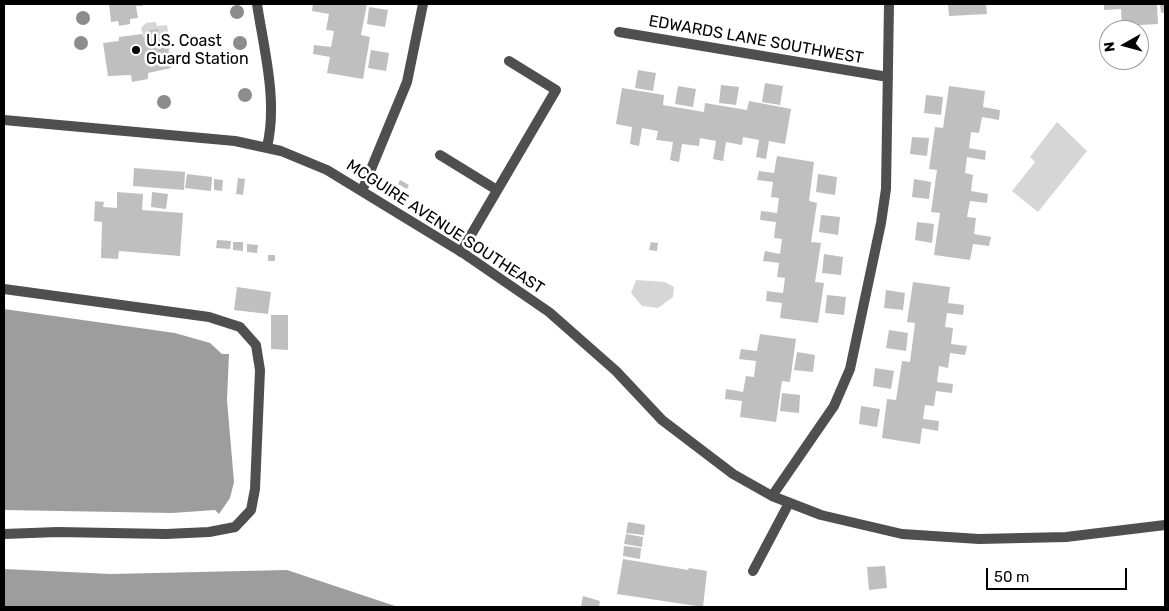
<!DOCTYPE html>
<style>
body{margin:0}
#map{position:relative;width:1169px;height:611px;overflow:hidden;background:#fff;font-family:Rubik,sans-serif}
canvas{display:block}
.frame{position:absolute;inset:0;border:5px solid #000;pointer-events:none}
.north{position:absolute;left:1099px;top:20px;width:50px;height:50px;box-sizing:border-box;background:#fff;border:1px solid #999;border-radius:50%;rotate:263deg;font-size:14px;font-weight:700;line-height:20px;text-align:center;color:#000}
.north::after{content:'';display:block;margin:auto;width:18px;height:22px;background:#000;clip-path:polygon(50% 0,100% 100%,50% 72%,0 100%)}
.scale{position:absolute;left:986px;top:568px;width:141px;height:22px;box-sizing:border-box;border:2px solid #000;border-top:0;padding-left:6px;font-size:15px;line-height:18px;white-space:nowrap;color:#000;-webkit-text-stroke:4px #fff;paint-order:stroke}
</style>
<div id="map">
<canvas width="1169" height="611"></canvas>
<div class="frame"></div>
<div class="north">N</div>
<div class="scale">50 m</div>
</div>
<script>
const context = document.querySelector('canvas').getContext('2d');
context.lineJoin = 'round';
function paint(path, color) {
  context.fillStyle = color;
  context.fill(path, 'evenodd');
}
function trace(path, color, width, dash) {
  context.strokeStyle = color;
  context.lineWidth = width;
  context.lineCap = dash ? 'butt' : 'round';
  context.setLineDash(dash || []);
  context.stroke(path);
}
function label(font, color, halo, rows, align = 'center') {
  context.font = font + ' Rubik,sans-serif';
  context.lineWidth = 5;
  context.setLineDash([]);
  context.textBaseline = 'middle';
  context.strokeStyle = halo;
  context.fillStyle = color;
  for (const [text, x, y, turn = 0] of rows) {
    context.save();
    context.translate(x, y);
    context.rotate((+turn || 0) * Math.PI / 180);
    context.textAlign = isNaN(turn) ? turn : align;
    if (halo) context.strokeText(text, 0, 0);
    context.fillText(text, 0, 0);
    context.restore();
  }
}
paint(new Path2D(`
 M156 22 157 26 167 25 170 46 169 56 166 36H159L158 29 150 37 144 38 141 28 146 23Z
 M1057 122 1087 151 1038 212 1012 191 1035 162 1030 157Z
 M636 280 665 282 674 287 673 297 658 308 642 306 631 293Z`), '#d6d6d6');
paint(new Path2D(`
 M4 302 188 326 239 346 236 383 237 497 219 514H4Z
 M4 569 111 574 287 570 398 607H4Z`), '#9d9d9d');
paint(new Path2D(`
 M4 299 188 324 214 332 241 345 247 359 238 380V429L243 470 239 499 219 517H4V510L172 513 215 510 219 514 230 498 234 482 227 400 229 354H222L210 343 175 333 4 309Z`), '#fff');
paint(new Path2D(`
 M109 4H142L143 6H136L138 18 130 19V24L119 26 118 21 111 22Z
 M313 4H367L361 35 370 37 363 79 327 73 330 57 313 54 314 45 331 47 334 31 326 30 329 14 312 11Z
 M948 4H986L987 14 949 16Z
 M1104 4H1157L1158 24 1122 26 1121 9 1104 10Z
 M1160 4H1165V12L1161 13Z
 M369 7 388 10 385 27 367 24Z
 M158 29 159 36H166L171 68 148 73V79L132 82 131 75 108 76 103 43 119 41V37L142 34 144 38 150 37 149 30Z
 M371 50 389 53 386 71 368 68Z
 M638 70 656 73 653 91 635 88Z
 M765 83 783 86 780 105 762 102Z
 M721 85 739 87 736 105 719 103Z
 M678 86 696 89 693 107 675 104Z
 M949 86 985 91 983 107 1000 110 999 120 982 117 979 133 971 132 969 148 986 151 985 160 967 157 965 173 973 175 971 191 988 194 987 203 970 201 967 217 976 218 974 234 991 237 989 246 973 244 970 260 934 255 940 213 931 212 937 170 929 169 935 127 943 128Z
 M622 88 664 95 663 105 704 112 705 103 747 110 749 101 791 109 785 144 769 141 766 159 756 157 759 140 743 137 742 145 726 142 723 161 713 159 716 141 700 138 699 146 682 144 679 162 670 160 673 142 656 140 658 131 642 128 639 146 630 144 632 127 616 124Z
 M926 95 943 97 941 115 924 113Z
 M912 137 929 138 927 156 910 154Z
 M777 156 814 162 809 201 817 203 811 242 821 243 815 282 824 283 818 323 780 318 782 303 766 301 767 291 783 293 785 278 777 277 779 263 763 261 765 251 780 254 782 239 774 238 776 222 760 220 761 211 777 213 779 198 771 197 773 182 757 180 759 171 774 173Z
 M134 168 185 172 184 190 133 186Z
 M187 174 212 177 211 191 185 188Z
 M818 174 837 177 835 195 816 192Z
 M238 178 245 179 243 195 236 194Z
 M214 179 223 180 222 191 214 190Z
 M914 179 931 182 929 199 912 197Z
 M400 180 409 185 407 189 398 184Z
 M117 192 143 194 142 210 183 213 180 256 119 251 118 259 101 258 102 222 94 221 95 201 104 202 103 207 117 208Z
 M152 192 168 194 166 209 151 207Z
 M821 215 840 217 838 235 819 232Z
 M917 222 934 224 932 243 915 240Z
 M217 240 231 241 230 249 216 248Z
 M233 242H243V251L233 250Z
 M651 242 658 243 657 251 649 250Z
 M247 244 258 245 257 253 247 252Z
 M824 254 843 257 841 275 822 273Z
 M268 255H275V261H268Z
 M913 282 950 287 948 303 964 305 963 315 947 313 945 327 953 328 951 344 967 346 965 355 950 353 948 368 939 366 937 382 953 384 952 393 936 391 934 406 925 405 923 419 939 421 938 431 922 428 920 444 882 438 887 399 896 400 902 361 910 362 915 323 907 322Z
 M237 287 271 292 268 314 234 310Z
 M886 290 905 293 903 310 884 308Z
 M827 295 846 297 844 315 825 313Z
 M271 315H288V350L271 349Z
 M889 330 908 333 906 351 886 348Z
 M760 334 796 339 790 382 782 381 776 422 740 417 742 401 725 399 726 389 743 392 746 376 754 377 756 361 739 359 741 349 757 351Z
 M797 352 815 355 813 372 794 370Z
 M875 368 894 371 891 389 873 386Z
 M782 393 800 395 799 413 780 411Z
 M861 406 880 409 877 427 859 424Z
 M628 522 645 525 644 535 626 533Z
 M626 534 643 537 642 547 624 544Z
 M624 546 641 548 640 559 623 556Z
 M623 559 688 570 689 568 707 571 703 607 617 594Z
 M885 566 887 588 869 590 867 567Z
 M583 596 600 601 599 607 581 606Z`), '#bfbfbf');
trace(new Path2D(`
 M440 155 497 190
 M461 252 556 90 509 61
 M4 289 209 317 240 327 256 345 260 370 255 489 251 510 235 527 209 532 166 534 58 532 4 534
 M753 571 789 503`), '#4f4f4f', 10);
trace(new Path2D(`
 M257 4C264 50 278 101 267 147
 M619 32 888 77
 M4 120 235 141 281 151 327 170 463 253 549 312 616 371 662 420 733 474 772 496 821 515 902 534 979 539 1066 537 1165 525
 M362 191 407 82 423 4
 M772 496 834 406 850 369 881 223 886 189 889 4`), '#4f4f4f', 10);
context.fillStyle = '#8c8c8c';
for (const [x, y] of [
 [237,12],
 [83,18],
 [81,43],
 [240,43],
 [245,95],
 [164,102]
]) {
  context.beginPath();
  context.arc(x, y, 7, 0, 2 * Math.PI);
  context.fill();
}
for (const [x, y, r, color] of [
 [136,50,5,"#000"]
]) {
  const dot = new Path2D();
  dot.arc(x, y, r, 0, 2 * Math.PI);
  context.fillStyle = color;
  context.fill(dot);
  trace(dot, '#fff', 2);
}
label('16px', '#000', '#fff', [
 ["EDWARDS LANE SOUTHWEST",756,40,10],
 ["MCGUIRE AVENUE SOUTHEAST",445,227,33]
]);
label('16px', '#000', '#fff', [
 ["U.S. Coast",146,41],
 ["Guard Station",146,59]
], 'left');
</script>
